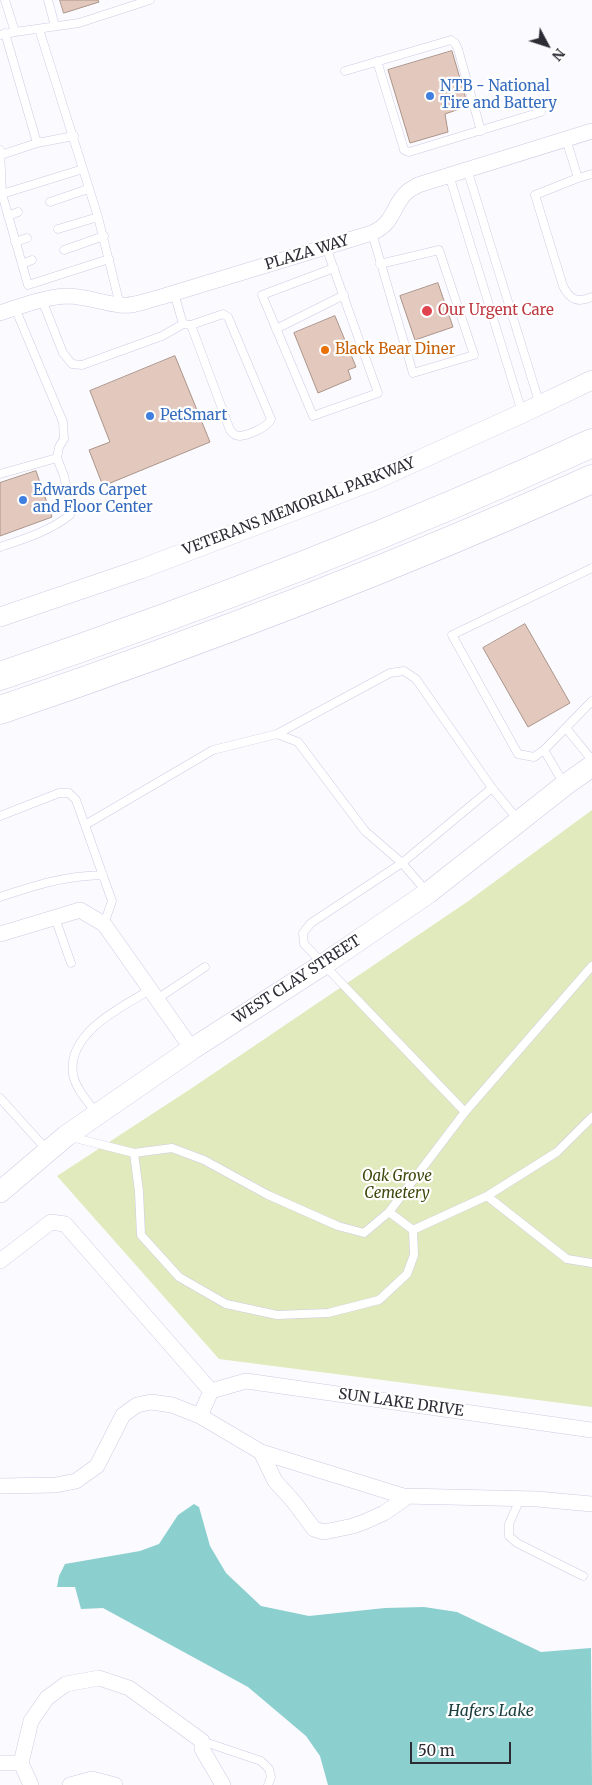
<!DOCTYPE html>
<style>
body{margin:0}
#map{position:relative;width:592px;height:1785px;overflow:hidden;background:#fafaff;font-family:Merriweather,serif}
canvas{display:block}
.north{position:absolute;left:522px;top:20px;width:50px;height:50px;-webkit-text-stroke:4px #fff;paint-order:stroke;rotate:130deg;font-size:14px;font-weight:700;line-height:20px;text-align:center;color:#2d2c35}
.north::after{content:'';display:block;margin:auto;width:18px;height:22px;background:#2d2c35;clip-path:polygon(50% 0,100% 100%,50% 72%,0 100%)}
.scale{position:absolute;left:410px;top:1742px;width:101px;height:22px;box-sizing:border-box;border:2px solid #2d2c35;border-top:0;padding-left:6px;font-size:15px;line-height:18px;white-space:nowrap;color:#2d2c35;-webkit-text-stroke:4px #fff;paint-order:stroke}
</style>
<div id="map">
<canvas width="592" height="1785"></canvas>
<div class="north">N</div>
<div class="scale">50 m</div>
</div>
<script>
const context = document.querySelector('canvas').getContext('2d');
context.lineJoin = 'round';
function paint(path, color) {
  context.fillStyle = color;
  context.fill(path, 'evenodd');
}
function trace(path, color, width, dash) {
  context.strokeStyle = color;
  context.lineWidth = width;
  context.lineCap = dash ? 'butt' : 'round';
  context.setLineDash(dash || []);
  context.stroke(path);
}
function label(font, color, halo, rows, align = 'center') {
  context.font = font + ' Merriweather,serif';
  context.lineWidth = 4.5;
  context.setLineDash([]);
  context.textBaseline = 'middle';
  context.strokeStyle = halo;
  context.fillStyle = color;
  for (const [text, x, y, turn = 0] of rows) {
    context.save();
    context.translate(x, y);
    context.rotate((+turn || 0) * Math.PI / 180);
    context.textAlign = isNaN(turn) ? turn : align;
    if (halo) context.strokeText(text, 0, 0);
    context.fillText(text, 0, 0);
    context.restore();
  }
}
paint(new Path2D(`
 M592 810V1407L219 1359 57 1176 192 1088 467 902Z`), '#e1eabc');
paint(new Path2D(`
 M194 1504 199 1507 210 1546 226 1573 261 1606 309 1616 385 1608 424 1607 457 1612 541 1652 591 1648 592 1785H328L320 1756 306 1736 248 1687 103 1608 81 1609 75 1587H57L59 1576 65 1564 140 1551 159 1544 178 1515Z`), '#8bcfcf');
const building = new Path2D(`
 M60 0H98L99 2 64 13Z
 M452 51 468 106 445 114 448 132 410 143 388 70Z
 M438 283 453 327 415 340 400 296Z
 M335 316 356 367 348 370 351 379 318 393 294 333Z
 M175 356 210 442 103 486 89 450 110 442 90 391Z
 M36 471 52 517 0 536V483Z
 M525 624 570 703 528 727 483 648Z`);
paint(building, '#e3c9bd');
trace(building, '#ab9388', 1);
const service = new Path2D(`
 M5 0 15 32
 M48 0 55 26
 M39 29 98 217 120 305
 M5 33 37 143
 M0 35 15 32 79 23 150 0
 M377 61 402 143 404 150 409 152 541 112
 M345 71 451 40 455 43 458 49 481 131
 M566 139 578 178 592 174
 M0 150 2 194 28 285 109 259
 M1 155 37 143 74 136
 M467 169 540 405
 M449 175 522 412
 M578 178 535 195 563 286C570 300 578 303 592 297
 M2 194 83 169
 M50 202 88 189
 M8 216 18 212
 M58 229 98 217
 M372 233 413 373 474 355 439 250 380 264
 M15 242 27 238
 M326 247 378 393 313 416 262 295 334 268
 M64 250 104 236
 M22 264 32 260
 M42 300 63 353 72 364 82 365 162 336 183 324 174 293
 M183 324 191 325 223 314 228 317 271 419C268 427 249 435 240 436 235 436 232 433 230 430L191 325
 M276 329 344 295
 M0 474 57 458
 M0 547C24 539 50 531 70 515L71 507 64 476 57 458 59 447 64 439 63 422 15 308
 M566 728 592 760
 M277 734 390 673 404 671 416 679 492 788 518 820
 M544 750 592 701
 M564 784 544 750 534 757 518 754 452 635 592 568
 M492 788 402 863 311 923 303 933 304 944 465 1112 389 1212 413 1230 487 1196 567 1259 592 1263
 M0 816 59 793H69L76 800 112 901 104 924
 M85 825 213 750 277 734 298 742 365 831 402 863 427 892
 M0 897C36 885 64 876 103 875
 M55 918 71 963
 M157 999 205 967
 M0 1098 47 1150
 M465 1112 592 966
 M97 1114C89 1103 75 1088 73 1074 67 1033 121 1007 150 990
 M71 1137 134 1153 172 1148 204 1160 268 1195 338 1226 364 1233 389 1212
 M134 1153 139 1192 141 1235 179 1277 226 1304 277 1315 328 1313 379 1300 407 1274 414 1255 413 1230
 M487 1196 557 1152 592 1117
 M520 1499 509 1524V1536L517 1543 583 1576
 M202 1741 261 1761 269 1769 271 1777 268 1785`);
const minor = new Path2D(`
 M0 313C21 306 44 297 67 296 85 296 102 303 120 305 133 307 148 300 161 297L372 233C396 222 391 206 408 191 411 189 415 187 418 185L592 131
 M0 934 80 910 104 924 192 1049
 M0 1261 51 1222 65 1224 211 1391
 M200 1416 211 1391 246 1381 592 1430
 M261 1452 275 1481 294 1502 314 1529 324 1532 353 1526 364 1522 384 1513 403 1500V1496
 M0 1486 56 1485 76 1481 97 1466 123 1415 137 1405 151 1402 172 1405 200 1416 261 1452 403 1496 537 1499 592 1504
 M0 1763H21
 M31 1785 21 1763 31 1721 47 1698 66 1684 99 1678 129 1688 202 1741V1749L223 1785
 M70 1785 92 1779 115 1785`);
const tertiary = new Path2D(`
 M0 617 141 569 375 480 523 413 592 380`);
const secondary = new Path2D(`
 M0 1192 66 1136 192 1049 324 964 428 893 565 785 592 766`);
const motorway = new Path2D(`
 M0 676C200 608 400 531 592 443
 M0 710C200 642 399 566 592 479`);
trace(service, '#cecbe4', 9);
trace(minor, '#cecbe4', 16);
trace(tertiary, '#cecbe4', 20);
trace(secondary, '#cecbe4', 22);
trace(motorway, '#cecbe4', 29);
trace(service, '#fff', 8);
trace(minor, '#fff', 15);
trace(tertiary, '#fff', 19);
trace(secondary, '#fff', 21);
trace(motorway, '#fff', 28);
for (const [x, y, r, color] of [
 [430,96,5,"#3f7fe0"],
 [427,311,6,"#e0444e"],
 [325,350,5,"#e8710a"],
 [150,416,5,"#3f7fe0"],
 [23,500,5,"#3f7fe0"]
]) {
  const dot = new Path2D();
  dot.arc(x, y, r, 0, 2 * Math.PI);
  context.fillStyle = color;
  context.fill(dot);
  trace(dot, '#fff', 2);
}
label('15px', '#366cbe', '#fff', [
 ["NTB - National",440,87],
 ["Tire and Battery",440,104],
 ["PetSmart",160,416],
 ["Edwards Carpet",33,491],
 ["and Floor Center",33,508]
], 'left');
label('15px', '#2d2c35', '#fff', [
 ["PLAZA WAY",307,253,-17],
 ["VETERANS MEMORIAL PARKWAY",299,507,-21],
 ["WEST CLAY STREET",297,980,-33],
 ["SUN LAKE DRIVE",401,1403,8]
]);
label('15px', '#be3a42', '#fff', [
 ["Our Urgent Care",438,311]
], 'left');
label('15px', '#c56008', '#fff', [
 ["Black Bear Diner",335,350]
], 'left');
label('italic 15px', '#3f470c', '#fff', [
 ["Oak Grove",397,1177],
 ["Cemetery",397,1194]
]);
label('italic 16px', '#1c3e3e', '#fff', [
 ["Hafers Lake",491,1711]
]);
</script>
